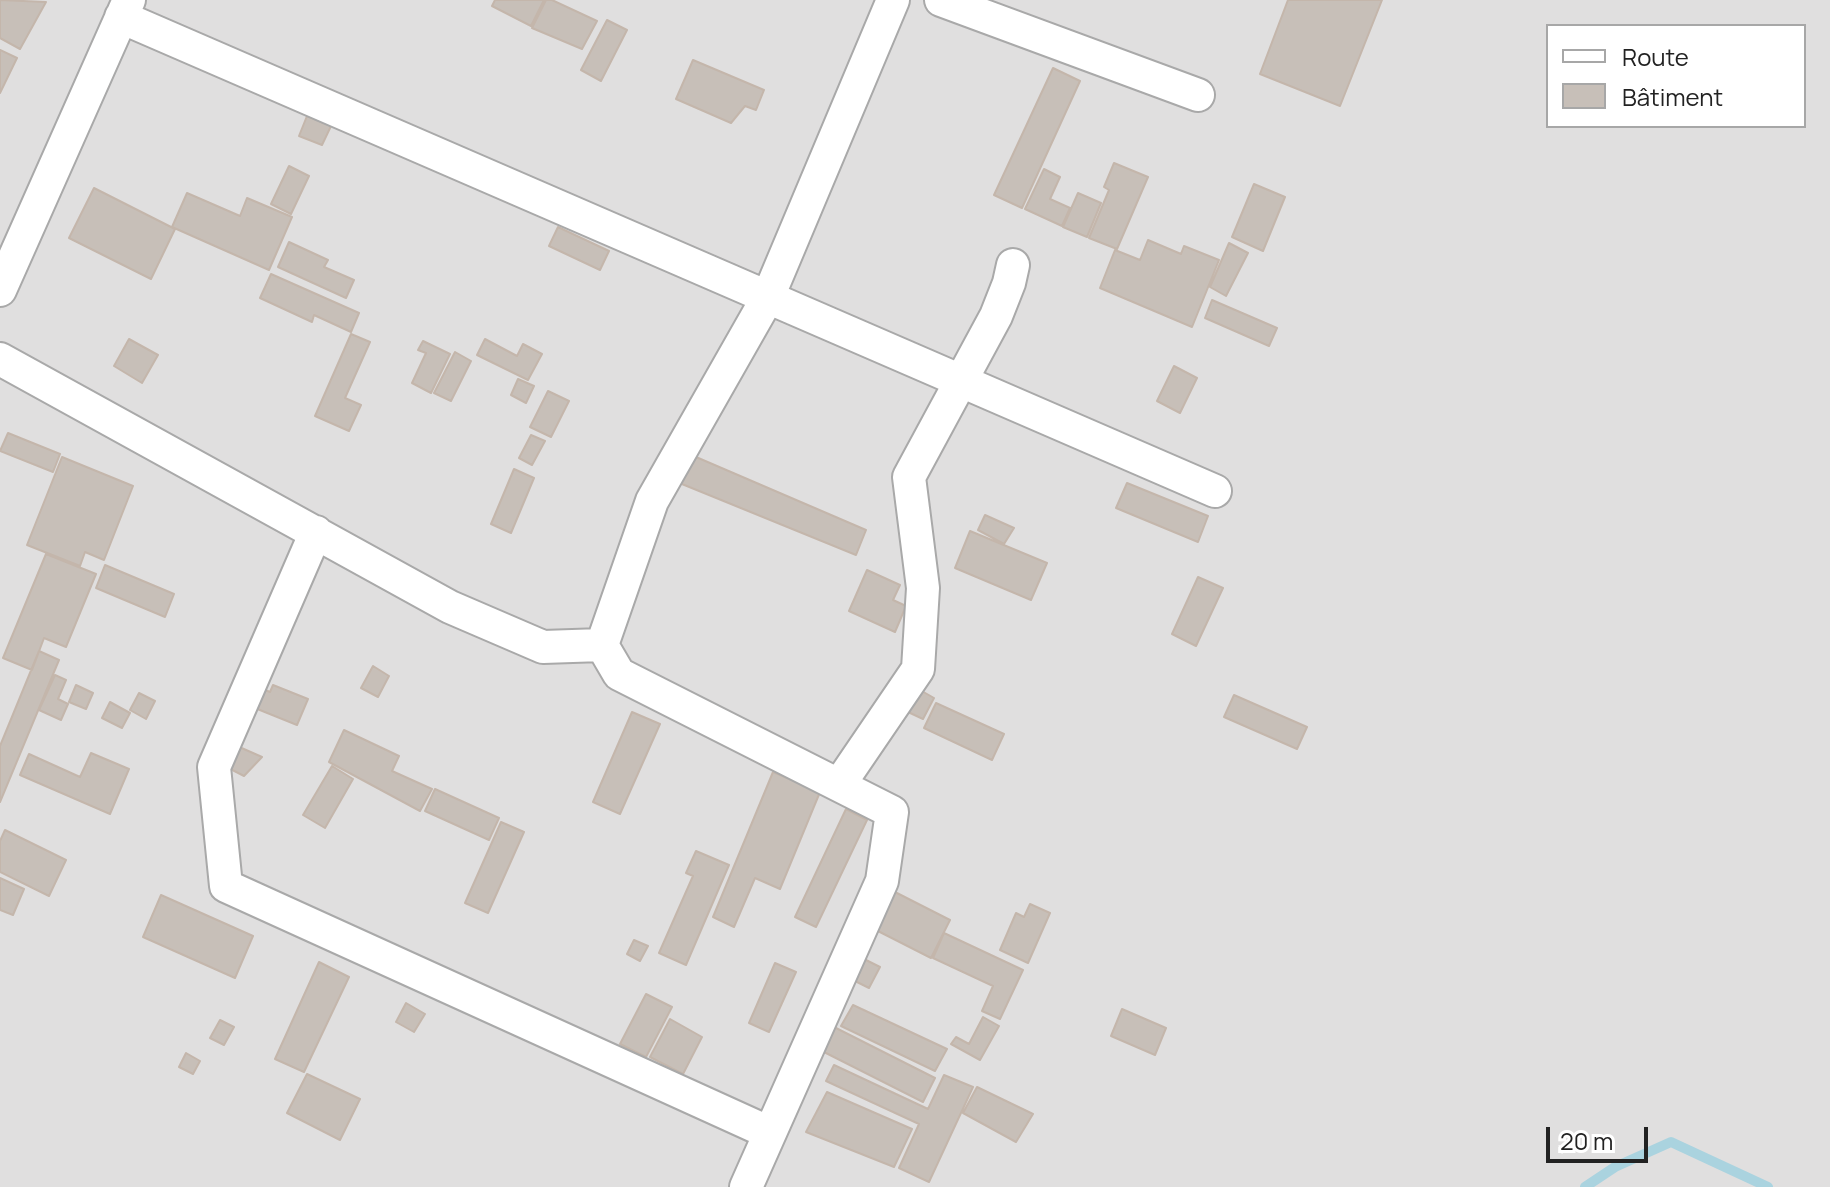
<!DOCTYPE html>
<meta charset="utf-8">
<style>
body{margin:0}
#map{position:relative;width:1830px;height:1187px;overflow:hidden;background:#f2efe9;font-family:Manrope,sans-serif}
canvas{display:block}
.legend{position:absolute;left:1546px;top:24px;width:260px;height:104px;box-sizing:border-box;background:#fff;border:2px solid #a7a7a7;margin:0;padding:10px 14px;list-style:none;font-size:24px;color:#222}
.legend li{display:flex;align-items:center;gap:16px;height:40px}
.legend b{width:40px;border:2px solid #a7a7a7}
.scale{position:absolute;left:1546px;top:1127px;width:102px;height:36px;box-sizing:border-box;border:4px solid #222;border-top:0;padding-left:10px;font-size:24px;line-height:28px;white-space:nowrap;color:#222;-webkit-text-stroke:6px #fff;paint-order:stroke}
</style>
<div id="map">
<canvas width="1830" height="1187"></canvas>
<ul class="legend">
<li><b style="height:10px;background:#fff"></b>Route</li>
<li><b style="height:22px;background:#c7bfb8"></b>Bâtiment</li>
</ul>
<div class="scale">20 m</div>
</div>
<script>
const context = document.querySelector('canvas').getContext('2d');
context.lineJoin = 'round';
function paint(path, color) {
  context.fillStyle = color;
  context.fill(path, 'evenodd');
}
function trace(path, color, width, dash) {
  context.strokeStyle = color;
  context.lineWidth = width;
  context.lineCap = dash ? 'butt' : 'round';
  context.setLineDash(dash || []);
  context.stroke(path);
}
paint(new Path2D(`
 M0 0H1830V1187H0ZM1548 26H1804V126H1548Z`), '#e0dfdf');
trace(new Path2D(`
 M1585 1187 1615 1167 1671 1142 1768 1187`), '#aad3df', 10);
const building = new Path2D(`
 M0 0 46 2 20 49 0 38Z
 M495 0H544L531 26 492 6Z
 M546 0H552L597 21 582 49 532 28Z
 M1288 0H1382L1340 106 1260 74Z
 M607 20 627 30 601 81 581 70Z
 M0 50 17 58 0 93Z
 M693 60 764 90 756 110 745 106 731 123 676 99Z
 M1053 68 1080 81 1022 208 994 195Z
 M307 116 331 126 322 145 299 136Z
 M1114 163 1148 177 1117 249 1089 238 1109 190 1104 187Z
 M289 166 309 176 291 214 271 204Z
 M1044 169 1060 177 1050 199 1070 208 1062 226 1025 209Z
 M1254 184 1285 197 1263 251 1232 237Z
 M94 188 175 229 151 279 69 238Z
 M187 193 240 216 247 198 292 217 269 270 172 227Z
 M1078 193 1101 203 1087 237 1063 227Z
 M558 227 609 251 600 270 549 246Z
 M1148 240 1181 254 1184 246 1219 260 1192 327 1100 288 1115 250 1140 260Z
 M289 242 328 260 324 267 354 280 346 298 278 267Z
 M1229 243 1248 253 1226 296 1210 287Z
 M271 274 359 313 351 332 314 315 312 322 260 298Z
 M1212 300 1277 328 1269 346 1205 318Z
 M351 334 370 342 345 398 361 405 349 431 315 416Z
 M129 339 158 355 142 383 114 366Z
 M485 339 517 356 523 344 542 354 528 380 477 355Z
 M423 341 450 354 431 393 412 383 426 353 418 350Z
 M455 352 471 361 451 401 434 393Z
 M1174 366 1197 378 1180 413 1157 401Z
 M518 379 534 386 526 403 511 395Z
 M548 391 569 401 551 437 530 427Z
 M8 433 60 454 53 472 0 451Z
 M531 435 545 441 532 465 519 458Z
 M689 454 866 530 856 555 677 482Z
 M62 457 133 486 104 560 85 552 80 566 27 545Z
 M514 469 534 478 511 533 491 524Z
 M1127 483 1208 516 1198 542 1116 508Z
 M985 515 1014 528 1004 544 978 530Z
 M970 531 1047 563 1031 600 955 568Z
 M46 554 96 574 66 647 44 638 32 670 3 658Z
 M105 565 174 594 165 617 96 588Z
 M867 570 900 585 893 600 906 606 895 632 849 611Z
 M1198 577 1223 588 1196 646 1172 634Z
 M39 651 59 660 0 802V746Z
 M373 666 389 676 378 697 361 688Z
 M55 675 66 680 58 699 68 704 61 720 39 710Z
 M76 685 93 693 86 709 69 702Z
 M253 685 270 692 273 685 308 699 297 725 245 704Z
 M920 690 934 698 923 719 908 712Z
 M139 693 155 701 146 719 130 710Z
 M1234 695 1307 727 1297 749 1224 717Z
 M110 702 130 713 122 728 102 718Z
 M936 703 1004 734 992 760 924 728Z
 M632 712 660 724 620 814 593 802Z
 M344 730 399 756 392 771 432 789 420 811 329 762Z
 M228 742 262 757 244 776 219 763Z
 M91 753 129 769 110 814 20 775 29 754 80 777Z
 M332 766 353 779 325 828 303 815Z
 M773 772 820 792 780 889 755 878 734 927 713 917Z
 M435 789 499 818 489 840 425 811Z
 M846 809 867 820 816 927 795 917Z
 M501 822 524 832 488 913 465 903Z
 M5 830 66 860 49 896 0 872V841Z
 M696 851 729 865 686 965 659 953 693 876 686 873Z
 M0 878 24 889 13 915 0 910Z
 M891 890 950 920 931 958 872 928Z
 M161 895 253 936 235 978 143 937Z
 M1030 904 1050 913 1028 963 1000 950 1016 913 1024 917Z
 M944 933 1023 970 1000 1019 982 1011 993 986 933 958Z
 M634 940 648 946 640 961 627 954Z
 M854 954 880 967 869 988 843 975Z
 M319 962 349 977 304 1072 275 1059Z
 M775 963 796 972 769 1032 749 1023Z
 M646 994 672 1007 646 1057 620 1044Z
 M406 1003 425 1014 414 1032 396 1022Z
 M853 1005 947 1049 935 1071 841 1026Z
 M1122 1009 1166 1028 1155 1055 1111 1036Z
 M983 1017 999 1026 980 1060 951 1044 956 1037 969 1044Z
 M670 1019 702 1037 683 1074 650 1057Z
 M220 1020 234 1027 224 1045 210 1038Z
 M832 1026 935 1078 923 1102 820 1050Z
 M186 1053 200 1061 193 1074 179 1067Z
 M834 1065 928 1109 944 1075 973 1087 929 1182 899 1168 919 1124 826 1081Z
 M307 1074 360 1099 340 1140 287 1113Z
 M977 1087 1033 1114 1016 1142 963 1113Z
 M827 1092 912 1129 894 1167 806 1132Z`);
paint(building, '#c7bfb8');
trace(building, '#c4b6ab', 2);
const street = new Path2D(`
 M941 0 1198 95
 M121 17 1215 491
 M0 290 129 0
 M0 359 450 607 543 647 602 645
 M316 532 214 767 226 886 770 1133
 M839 785 918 669 923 588 909 477 996 316 1009 283 1013 265
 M746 1187 882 881 892 812 619 674 602 645 652 501 768 297 893 0`);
trace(street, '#a9a9a9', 36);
trace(street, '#fff', 32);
</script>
